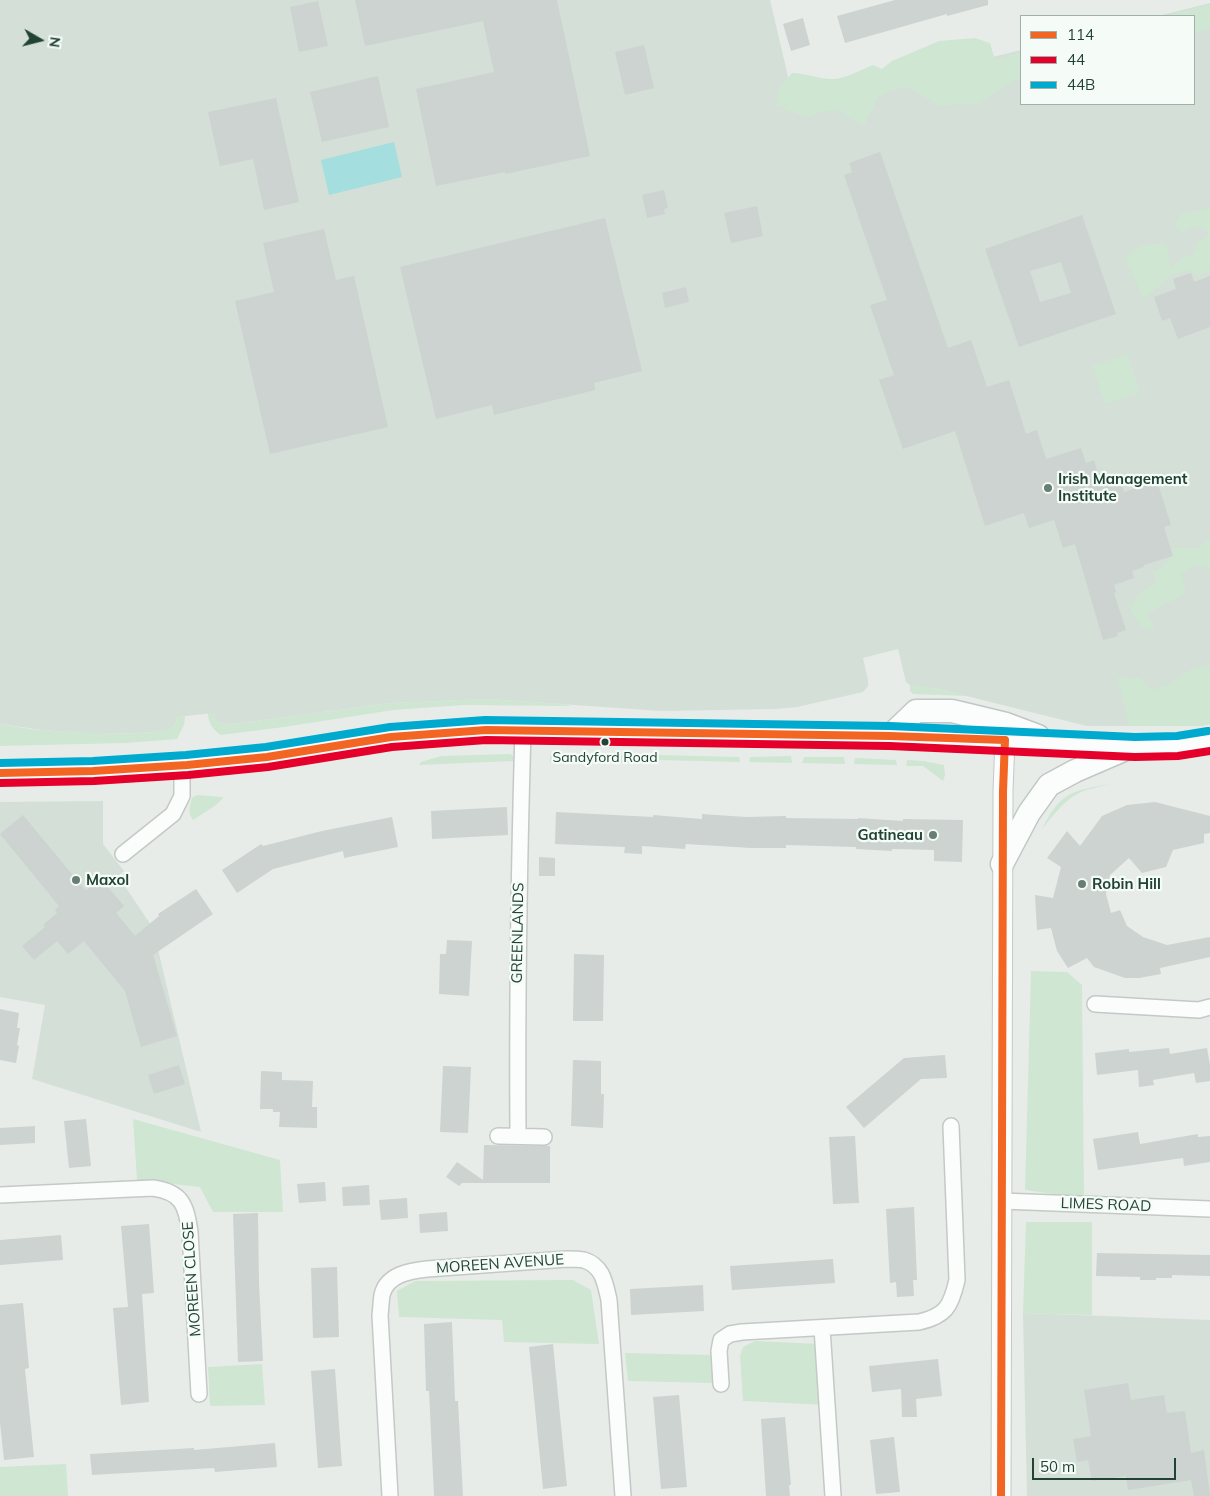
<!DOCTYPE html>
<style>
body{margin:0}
#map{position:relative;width:1210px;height:1496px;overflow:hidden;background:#e7ece9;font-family:Mulish,sans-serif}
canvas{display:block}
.legend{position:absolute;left:1020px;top:15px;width:175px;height:90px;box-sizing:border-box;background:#f5fbf7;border:1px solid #a0b1a9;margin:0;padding:6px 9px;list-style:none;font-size:15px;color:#214335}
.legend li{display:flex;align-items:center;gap:10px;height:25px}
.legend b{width:25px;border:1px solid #a0b1a9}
.north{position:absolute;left:15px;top:15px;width:50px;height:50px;-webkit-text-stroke:4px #f5fbf7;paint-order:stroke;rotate:98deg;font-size:14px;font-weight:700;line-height:20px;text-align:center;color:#214335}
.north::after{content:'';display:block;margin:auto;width:18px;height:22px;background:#214335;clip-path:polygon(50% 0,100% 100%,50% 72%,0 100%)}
.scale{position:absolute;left:1032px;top:1458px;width:144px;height:22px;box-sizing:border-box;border:2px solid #214335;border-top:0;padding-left:6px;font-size:15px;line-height:18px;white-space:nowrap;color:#214335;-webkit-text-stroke:4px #f5fbf7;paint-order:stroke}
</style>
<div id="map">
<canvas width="1210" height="1496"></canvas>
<ul class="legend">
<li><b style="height:6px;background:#f26522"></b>114</li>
<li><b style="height:6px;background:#e4002b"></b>44</li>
<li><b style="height:6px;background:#00a9ce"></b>44B</li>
</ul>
<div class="north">N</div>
<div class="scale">50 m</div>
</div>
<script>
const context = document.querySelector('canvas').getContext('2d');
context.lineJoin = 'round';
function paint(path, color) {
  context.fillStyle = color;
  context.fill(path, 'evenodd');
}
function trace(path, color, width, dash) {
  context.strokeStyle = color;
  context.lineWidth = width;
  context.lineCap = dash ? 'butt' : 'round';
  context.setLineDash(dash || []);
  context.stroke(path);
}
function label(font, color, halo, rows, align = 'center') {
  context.font = font + ' Mulish,sans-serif';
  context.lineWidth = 4.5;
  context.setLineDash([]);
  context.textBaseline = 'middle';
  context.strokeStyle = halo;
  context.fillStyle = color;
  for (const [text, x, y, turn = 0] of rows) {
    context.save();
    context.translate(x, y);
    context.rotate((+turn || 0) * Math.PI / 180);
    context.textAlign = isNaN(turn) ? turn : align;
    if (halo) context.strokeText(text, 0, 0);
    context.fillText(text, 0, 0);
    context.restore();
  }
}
paint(new Path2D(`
 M0 0H770L795 106 1021 50V104H1194V16H1158L1210 3V724L1201 726H1087L938 689 910 685 906 682 898 649 863 658 868 680V686L863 692 797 707 775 709 661 711 488 699 465 700 390 703 227 725 217 721 214 713 177 717 175 725 167 731 137 733 96 734 42 730 0 724Z
 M103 801V844L124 871 118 876 153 928 201 1132 32 1079 45 1005 0 997V802Z
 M1023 1313 1210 1320V1496H1027Z`), '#d4dfd8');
paint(new Path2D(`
 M1210 4V28L1194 33V16H1166Z
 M975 38 990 43 995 60 1021 52V77L978 103 941 106 904 86 878 97 864 125 847 117 840 110 823 111 807 118 776 105 780 87 792 73C807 73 822 80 835 79 845 78 863 69 873 65L882 69 892 61 939 41Z
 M1210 208V270L1198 276 1188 270 1173 274 1150 294 1143 299 1133 275 1124 260C1140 245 1144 243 1166 244L1171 267 1184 257 1193 255 1198 241 1206 237 1208 232C1198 224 1194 226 1183 232L1174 226 1181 214Z
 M1127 354 1140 393 1105 404 1092 366Z
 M1210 539V568L1198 565 1181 574 1186 593 1147 614 1155 630 1142 628 1130 611C1134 598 1143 588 1156 584L1154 572C1165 565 1172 563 1170 548H1197Z
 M1210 665V724L1201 726H1129L1117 677 1141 678 1152 690 1171 683 1190 670Z
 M910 685 928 687 968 696 913 694 910 691Z
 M488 699 573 705 566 706 464 705 393 710 284 727 221 735C213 730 208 723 208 713H214L217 721 227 725 390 703Z
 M185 716 184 725 177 739 125 743 0 746V724C14 726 28 729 42 730 64 732 161 739 175 725L177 717Z
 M552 753 635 755 636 763 550 762V756Z
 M510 754 513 756 514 761 419 765 421 762 441 756Z
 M657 755 739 757 740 762 655 760V756Z
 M791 756 792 763 749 762 750 757Z
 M804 757H844L845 764 802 763Z
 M855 758 896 760 897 765 854 764Z
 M907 760 923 761 944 765 945 775 943 781 923 766H906Z
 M1109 784C1099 787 1087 789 1079 793 1063 801 1053 816 1042 829 1060 793 1071 791 1109 784Z
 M197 795 222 797 223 798 216 805 193 820C187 813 190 806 192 798Z
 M1031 971 1067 972 1082 985 1084 1198 1025 1190Z
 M133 1119 280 1160 283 1212H213L200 1187 137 1180Z
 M1026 1222H1092V1315L1023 1313Z
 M573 1280 591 1290 599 1344 504 1342 502 1320 399 1317 397 1291 415 1281Z
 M755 1341 820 1344 826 1405 743 1401 740 1356 743 1347Z
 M625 1353 713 1355V1383L628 1381Z
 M262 1364 265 1405 210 1406 208 1367Z
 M66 1464 68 1496H0V1467Z`), '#cfe6d2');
paint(new Path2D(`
 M394 142 402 177 329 195 321 160Z`), '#a4dede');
paint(new Path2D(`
 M355 0H557L590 156 505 174V172L436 186 416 89 494 72 483 21 365 46Z
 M895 0H988V5L947 16V14L845 43 837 16Z
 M318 1 328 46 299 52 290 7Z
 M803 18 810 45 791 51 783 24Z
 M644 45 654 88 625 95 615 52Z
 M378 76 389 127 322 142 310 92Z
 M276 98 299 202 264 210 253 159 220 166 208 112Z
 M880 152 948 348 971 340 987 387 1009 380 1026 434 1037 430 1046 459 1081 448 1086 463 1094 460 1102 486 1120 480 1124 492 1157 481 1171 525 1164 527 1173 556 1144 565V567L1132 571 1134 578 1114 585 1116 592 1114 593 1126 630 1117 633 1118 636 1103 640 1075 544 1063 548 1054 520 1029 528 1024 513 985 526 955 431 903 449 879 380 894 375 870 305 887 300 844 175 852 172 849 163Z
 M664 190 668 208 664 209 665 214 647 218 642 195Z
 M757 206 763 236 731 243 724 213Z
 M1082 215 1116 314 1019 347 985 249ZM1061 262 1071 293 1040 302 1030 271Z
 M605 218 642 371 594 383 595 390 494 415 492 405 436 419 400 267Z
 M324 229 336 280 354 276 388 427 270 454 235 301 274 292 263 243Z
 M1191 273 1194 282 1210 276V327L1178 339 1170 318 1162 321 1154 297 1176 289 1173 279Z
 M686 287 689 302 665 308 662 293Z
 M1155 802 1210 816V833L1204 834V843L1173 850 1166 867 1142 873 1129 858 1110 875 1106 894 1111 913 1120 910 1127 926 1143 937 1167 945 1210 937V957L1160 968 1161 974 1139 978H1125L1094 967 1087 958 1068 968 1057 951 1051 928 1037 930 1035 895 1053 898 1061 867 1047 858 1067 831 1080 846 1102 816 1127 805Z
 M507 807 508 835 432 839 431 811Z
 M556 812 653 817V815L702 819V814L746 817 786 816V818L858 819V818L903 821V819L963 820 962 862 934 861V850L892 849V851L856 849V847L786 845V848H751L686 844 685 849 642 846V854L624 853 625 847 555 844Z
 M23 815 85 890 86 889 87 890 101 879 124 906 116 913 135 936 159 916 158 914 196 889 213 914 153 955 177 1036 141 1047 125 991 84 941 68 954 57 941 34 960 22 946 45 927 43 925 57 913 55 910 59 906 0 834Z
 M392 817 398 847 344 858 343 851 273 869 237 893 222 870 261 844 263 846 322 831Z
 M539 857 555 858V876H539Z
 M447 940 472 941 469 996 439 994 440 954H446Z
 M574 954 604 955 603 1021H573Z
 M0 1009 19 1013 17 1028H20L17 1045 19 1046 16 1063 0 1060Z
 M1169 1048 1170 1054 1207 1048 1210 1065V1081L1196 1083 1194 1073 1153 1080 1154 1085 1139 1087 1138 1070 1097 1075 1095 1053 1129 1049V1052Z
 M945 1055 947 1078 921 1079 864 1128 846 1107 904 1058Z
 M573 1060 601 1061V1094H604L603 1128 571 1126Z
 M179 1065 185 1084 154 1094 148 1075Z
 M443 1066 471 1067 468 1133 440 1132Z
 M261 1071 282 1072V1080L313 1081 312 1107H317V1128L279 1127 280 1112H273V1109H260Z
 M86 1119 91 1166 69 1168 64 1121Z
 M35 1126V1143L0 1145V1128Z
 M1138 1132 1140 1144 1198 1134V1137L1210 1136V1162L1184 1166 1183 1158 1098 1170 1093 1139Z
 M855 1136 859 1203 833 1204 829 1137Z
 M484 1145 550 1146V1183H462L459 1186 446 1177 457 1162 483 1180Z
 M325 1182 326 1201 299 1203 297 1184Z
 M369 1185 370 1205 343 1206 342 1187Z
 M407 1198 408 1218 381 1220 379 1200Z
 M914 1207 917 1280H913L914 1296 897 1297 896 1282 890 1283 886 1209Z
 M447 1212 448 1231 420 1233 419 1214Z
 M258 1213 259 1284 263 1361 238 1362 233 1214Z
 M149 1224 154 1293 142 1294 149 1402 121 1405 113 1308 128 1307 121 1226Z
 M61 1235 63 1260 0 1265V1240Z
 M1097 1253 1210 1255V1276L1172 1275V1278H1156V1280H1140V1277L1096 1276Z
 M833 1259 835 1283 732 1290 730 1266Z
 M337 1267 339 1337 313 1338 311 1268Z
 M703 1285 704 1311 631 1315 630 1289Z
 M23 1303 29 1368 25 1369 34 1457 4 1460 0 1423V1305Z
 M452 1322 455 1401H458L463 1496H434L429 1391H426L424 1324Z
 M553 1344 567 1486 543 1489 529 1347Z
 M938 1359 942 1396 916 1399 917 1417H902L901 1389 872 1392 869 1366Z
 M335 1369 342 1466 318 1468 311 1371Z
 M1128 1383 1131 1400 1164 1395 1167 1413 1185 1411 1191 1453 1204 1450 1210 1496H1194L1191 1480 1128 1490 1126 1476 1092 1481 1088 1460 1077 1462 1073 1439 1091 1436 1084 1390Z
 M679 1395 687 1487 661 1489 653 1397Z
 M785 1417 791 1485H789L790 1496H766L761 1419Z
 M894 1437 900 1492 876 1494 870 1440Z
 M275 1443 277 1467 215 1472 214 1468 92 1475 90 1454 194 1448V1450Z`), '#cdd3d0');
const minor = new Path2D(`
 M123 854 173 814 182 796V766
 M1095 1004 1199 1010 1210 1007
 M498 1136 544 1137
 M518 1136C517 1001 519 865 523 730
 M0 1195 153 1188C182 1192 186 1205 190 1232L199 1394
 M1002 1201 1210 1209
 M822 1328 833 1496
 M721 1384 719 1351 721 1340 730 1334 742 1332 919 1322C946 1316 951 1306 957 1280L951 1126
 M390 1496 380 1315C381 1308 381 1301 382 1295 387 1274 410 1271 427 1269L567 1259C573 1259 579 1259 584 1260 603 1266 605 1283 609 1300L623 1496`);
const tertiary = new Path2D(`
 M1001 1496 1003 791 1005 740`);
const secondary = new Path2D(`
 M890 736 916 711H952L1006 724 1038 736
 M0 773C83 773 166 769 249 759 297 754 344 743 391 737 423 733 454 732 486 730L890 736 1135 747 1178 746 1210 741
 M1002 864 1029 813 1049 785 1075 771 1126 749`);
trace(minor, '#c4c9c6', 18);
trace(tertiary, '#c4c9c6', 21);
trace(secondary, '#c0c8c4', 25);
trace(minor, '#fbfcfc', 15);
trace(tertiary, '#fbfcfc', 19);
trace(secondary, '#fbfcfc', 22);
trace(new Path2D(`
 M0 773 93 771 187 765 267 757 391 737 486 730 890 736 1005 740
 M1001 1496 1003 791 1005 740`), '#f26522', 8);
trace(new Path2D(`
 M0 783 94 781 188 775 268 767 392 747 486 740 890 746 1135 757 1178 756 1210 751`), '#e4002b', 8);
trace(new Path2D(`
 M0 763 93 761 186 755 266 747 390 727 485 720 890 726 1135 737 1177 736 1208 731`), '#00a9ce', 8);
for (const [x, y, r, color] of [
 [1048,488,5,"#667e74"],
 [605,742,4.5,"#214335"],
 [933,835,5,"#667e74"],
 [76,880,5,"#667e74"],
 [1082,884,5,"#667e74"]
]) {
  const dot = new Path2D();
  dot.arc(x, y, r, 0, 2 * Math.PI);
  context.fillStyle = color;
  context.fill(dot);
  trace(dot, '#f5fbf7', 2);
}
label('14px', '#214335', '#f5fbf7', [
 ["Sandyford Road",605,758]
]);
label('bold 15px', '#214335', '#f5fbf7', [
 ["Irish Management",1058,479],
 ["Institute",1058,496],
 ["Gatineau",923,835,"right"],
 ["Maxol",86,880],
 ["Robin Hill",1092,884]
], 'left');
label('15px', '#214335', '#f5fbf7', [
 ["GREENLANDS",518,933,-89],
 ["LIMES ROAD",1106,1205,2],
 ["MOREEN AVENUE",500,1264,-4],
 ["MOREEN CLOSE",192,1279,-94]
]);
</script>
